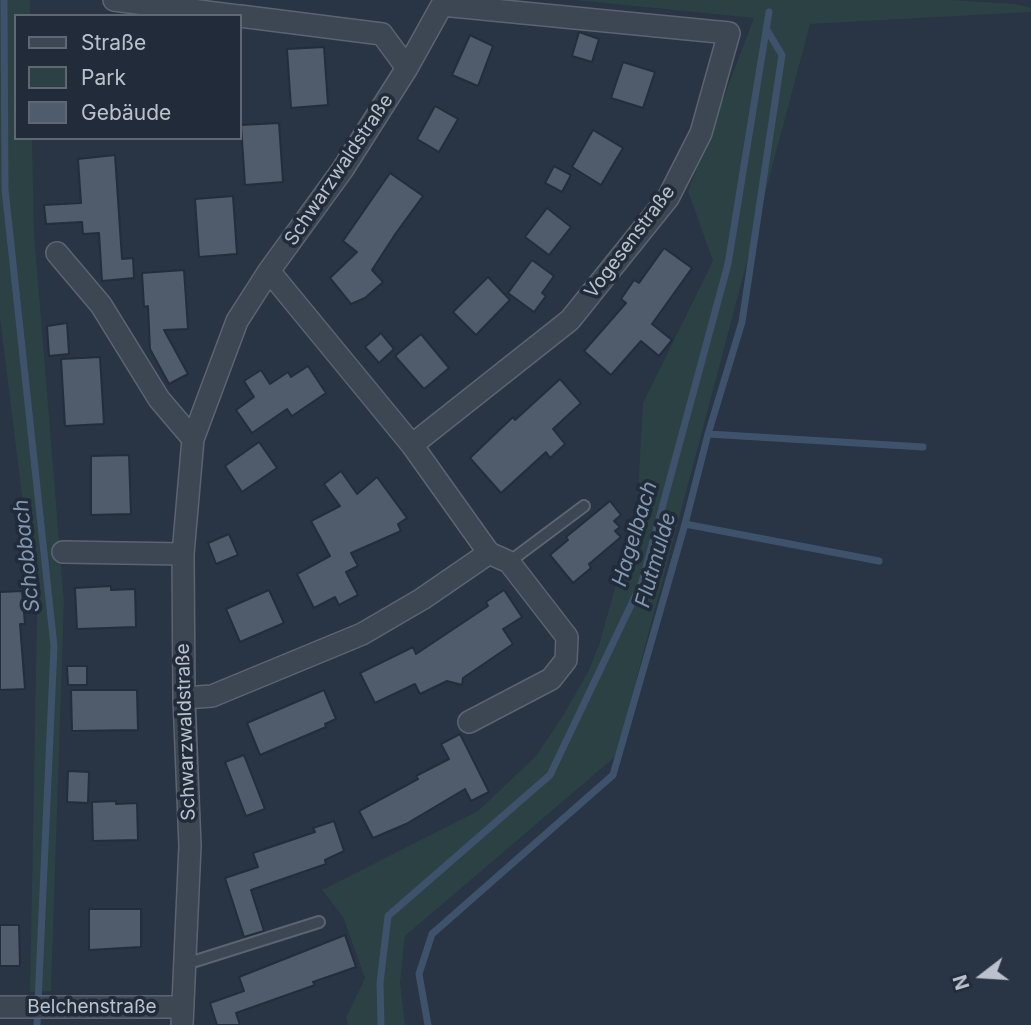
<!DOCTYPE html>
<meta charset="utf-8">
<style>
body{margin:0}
#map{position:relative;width:1031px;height:1025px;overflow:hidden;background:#293444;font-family:Inter,sans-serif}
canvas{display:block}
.legend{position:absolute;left:14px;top:14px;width:228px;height:126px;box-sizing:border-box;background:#212b39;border:2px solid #5f6774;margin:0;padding:9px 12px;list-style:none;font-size:21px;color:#bbc1cd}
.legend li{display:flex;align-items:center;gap:14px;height:35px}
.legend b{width:35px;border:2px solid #5f6774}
.north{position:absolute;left:947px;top:941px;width:70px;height:70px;-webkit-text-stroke:5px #212b39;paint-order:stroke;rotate:253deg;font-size:19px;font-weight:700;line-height:28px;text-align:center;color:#bbc1cd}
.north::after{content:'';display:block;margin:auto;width:24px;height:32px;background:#bbc1cd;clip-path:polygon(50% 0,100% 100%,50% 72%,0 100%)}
</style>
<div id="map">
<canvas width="1031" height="1025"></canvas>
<ul class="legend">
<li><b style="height:9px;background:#3d4653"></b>Straße</li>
<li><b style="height:19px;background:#2b4144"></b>Park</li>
<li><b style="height:19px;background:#505b6c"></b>Gebäude</li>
</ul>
<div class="north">N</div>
</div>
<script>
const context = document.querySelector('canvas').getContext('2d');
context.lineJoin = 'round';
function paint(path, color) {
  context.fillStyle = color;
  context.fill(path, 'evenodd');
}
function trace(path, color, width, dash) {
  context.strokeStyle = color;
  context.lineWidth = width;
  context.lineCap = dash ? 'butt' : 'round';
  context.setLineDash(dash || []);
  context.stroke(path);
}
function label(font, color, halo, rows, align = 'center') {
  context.font = font + ' Inter,sans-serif';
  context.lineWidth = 7;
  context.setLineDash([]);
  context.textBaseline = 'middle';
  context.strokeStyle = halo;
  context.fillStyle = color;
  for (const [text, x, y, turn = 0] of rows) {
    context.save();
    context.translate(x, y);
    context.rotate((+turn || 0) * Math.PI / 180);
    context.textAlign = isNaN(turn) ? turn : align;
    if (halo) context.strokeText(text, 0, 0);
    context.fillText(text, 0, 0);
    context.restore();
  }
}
paint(new Path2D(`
 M0 0H30V16H16V138H32L34 232 64 602 51 991 30 992 37 617 0 318Z
 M575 0H953L1015 4 1031 8V12L810 24 616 756 405 936 400 983 405 1025H348L346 1018 365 978 343 917 322 890 478 811 536 756 564 714 588 672 599 645 637 510 643 403 713 261 688 191 754 18Z`), '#2b4144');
trace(new Path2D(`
 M4 0 5 189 54 646 37 1025
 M708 434 923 447
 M685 524 879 561
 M381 1025 380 983 388 916 550 775 642 582 728 264 769 12
 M428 1025 419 974 432 934 613 775 685 524 708 434 742 322 782 55 767 30`), '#3f526c', 7);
const building = new Path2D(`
 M579 32 599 39 592 62 572 56Z
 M470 35 493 46 478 86 452 75Z
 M324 47 328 105 291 108 287 49Z
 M623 62 655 72 643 108 611 98Z
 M435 106 458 119 439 152 417 139Z
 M279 123 283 182 245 185 241 125Z
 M593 130 623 148 601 185 572 167Z
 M115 155 122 259 133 258 134 278 102 281 99 233 83 234 82 222 46 224 44 205 81 203 78 159Z
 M554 166 571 175 562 192 545 183Z
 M390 173 423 196 396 233 372 270 383 282 365 298 351 304 330 278 357 252 343 241Z
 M233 196 237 254 199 257 195 199Z
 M547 208 571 227 549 255 525 237Z
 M664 248 692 268 652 324 672 340 659 356 641 341 611 375 584 351 626 303 621 299 634 280 639 283Z
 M532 260 554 276 542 293 546 296 534 312 508 293Z
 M184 270 188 329 164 330 188 374 169 384 150 349 148 306 144 307 142 273Z
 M488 277 510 300 476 335 453 312Z
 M67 323 69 354 49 356 47 326Z
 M381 333 394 349 379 363 365 347Z
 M421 334 449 368 424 389 395 356Z
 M100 357 104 424 65 426 61 359Z
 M308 366 326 393 292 416 287 409 252 433 236 410 254 397 244 381 261 370 270 384 288 372 291 377Z
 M560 379 581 403 553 429 565 444 550 458 546 452 501 493 470 458 513 417 515 420Z
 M259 442 277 468 242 492 225 466Z
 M129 455 131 514 91 515V456Z
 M341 471 357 494 377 477 407 518 398 524 401 531 351 553 358 566 346 572 358 595 339 605 335 597 314 608 297 574 330 556 311 521 340 506 324 484Z
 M610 501 621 515 614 521 620 527 615 531 621 537 589 564 591 568 573 583 550 555 568 540 566 537Z
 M229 534 238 555 216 564 208 543Z
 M111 586V590L135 589 136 627 77 629 75 588Z
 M269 590 284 623 240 642 226 609Z
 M504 590 522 617 503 629 513 644 463 678 462 685 447 681 420 694 415 684 375 703 360 673 413 647 416 654 488 606 486 602Z
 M22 591 25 624H20L25 689 0 690V592Z
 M67 666H87V685H68Z
 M71 690H137L138 730 72 731Z
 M324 690 336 719 325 724 326 727 260 755 247 723Z
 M460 734 489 792 471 801 465 789 406 824 373 838 359 811 418 779 416 776 449 759 441 744Z
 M244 755 265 809 246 816 225 762Z
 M68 771 89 772 88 803 67 802Z
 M116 801V804L137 803 138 840 93 841 92 802Z
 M334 821 344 851 325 860 326 864 251 890 264 931 244 937 225 878 258 867 253 853 315 832 313 828Z
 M89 909H141V947L89 950Z
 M0 925H19L20 966H0Z
 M345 935 356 967 313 982 315 985 236 1013 240 1025H217L210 1003 244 991 239 977Z`);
paint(building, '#505b6c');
trace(building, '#242d3b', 2);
const service = new Path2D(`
 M509 562 584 506
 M186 964 319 922`);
const minor = new Path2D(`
 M114 0 238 16
 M240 16 382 34 407 68
 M57 253 101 305 159 399 193 439
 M269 271 412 445 489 553 509 562 567 637 566 660 551 679 469 722
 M63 552 183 554
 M184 698 212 696 362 634 422 599 489 553
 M0 1007H183
 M182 1025 190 846 184 698 183 554 193 439 237 321 269 271 343 169 407 68 442 5 729 33 701 133 668 198 570 320 412 445`);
trace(service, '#5c6471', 14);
trace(minor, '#5c6471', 24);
trace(service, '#3d4653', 10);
trace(minor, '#3d4653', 21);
label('19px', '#bbc1cd', '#212b39', [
 ["Schwarzwaldstraße",339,170,-56],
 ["Vogesenstraße",630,242,-53],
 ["Schwarzwaldstraße",186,732,-92],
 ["Belchenstraße",92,1007]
]);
label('italic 21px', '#8398b2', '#212b39', [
 ["Hagelbach",635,534,-73],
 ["Schobbach",27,556,-96],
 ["Flutmulde",656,560,-74]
]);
</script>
